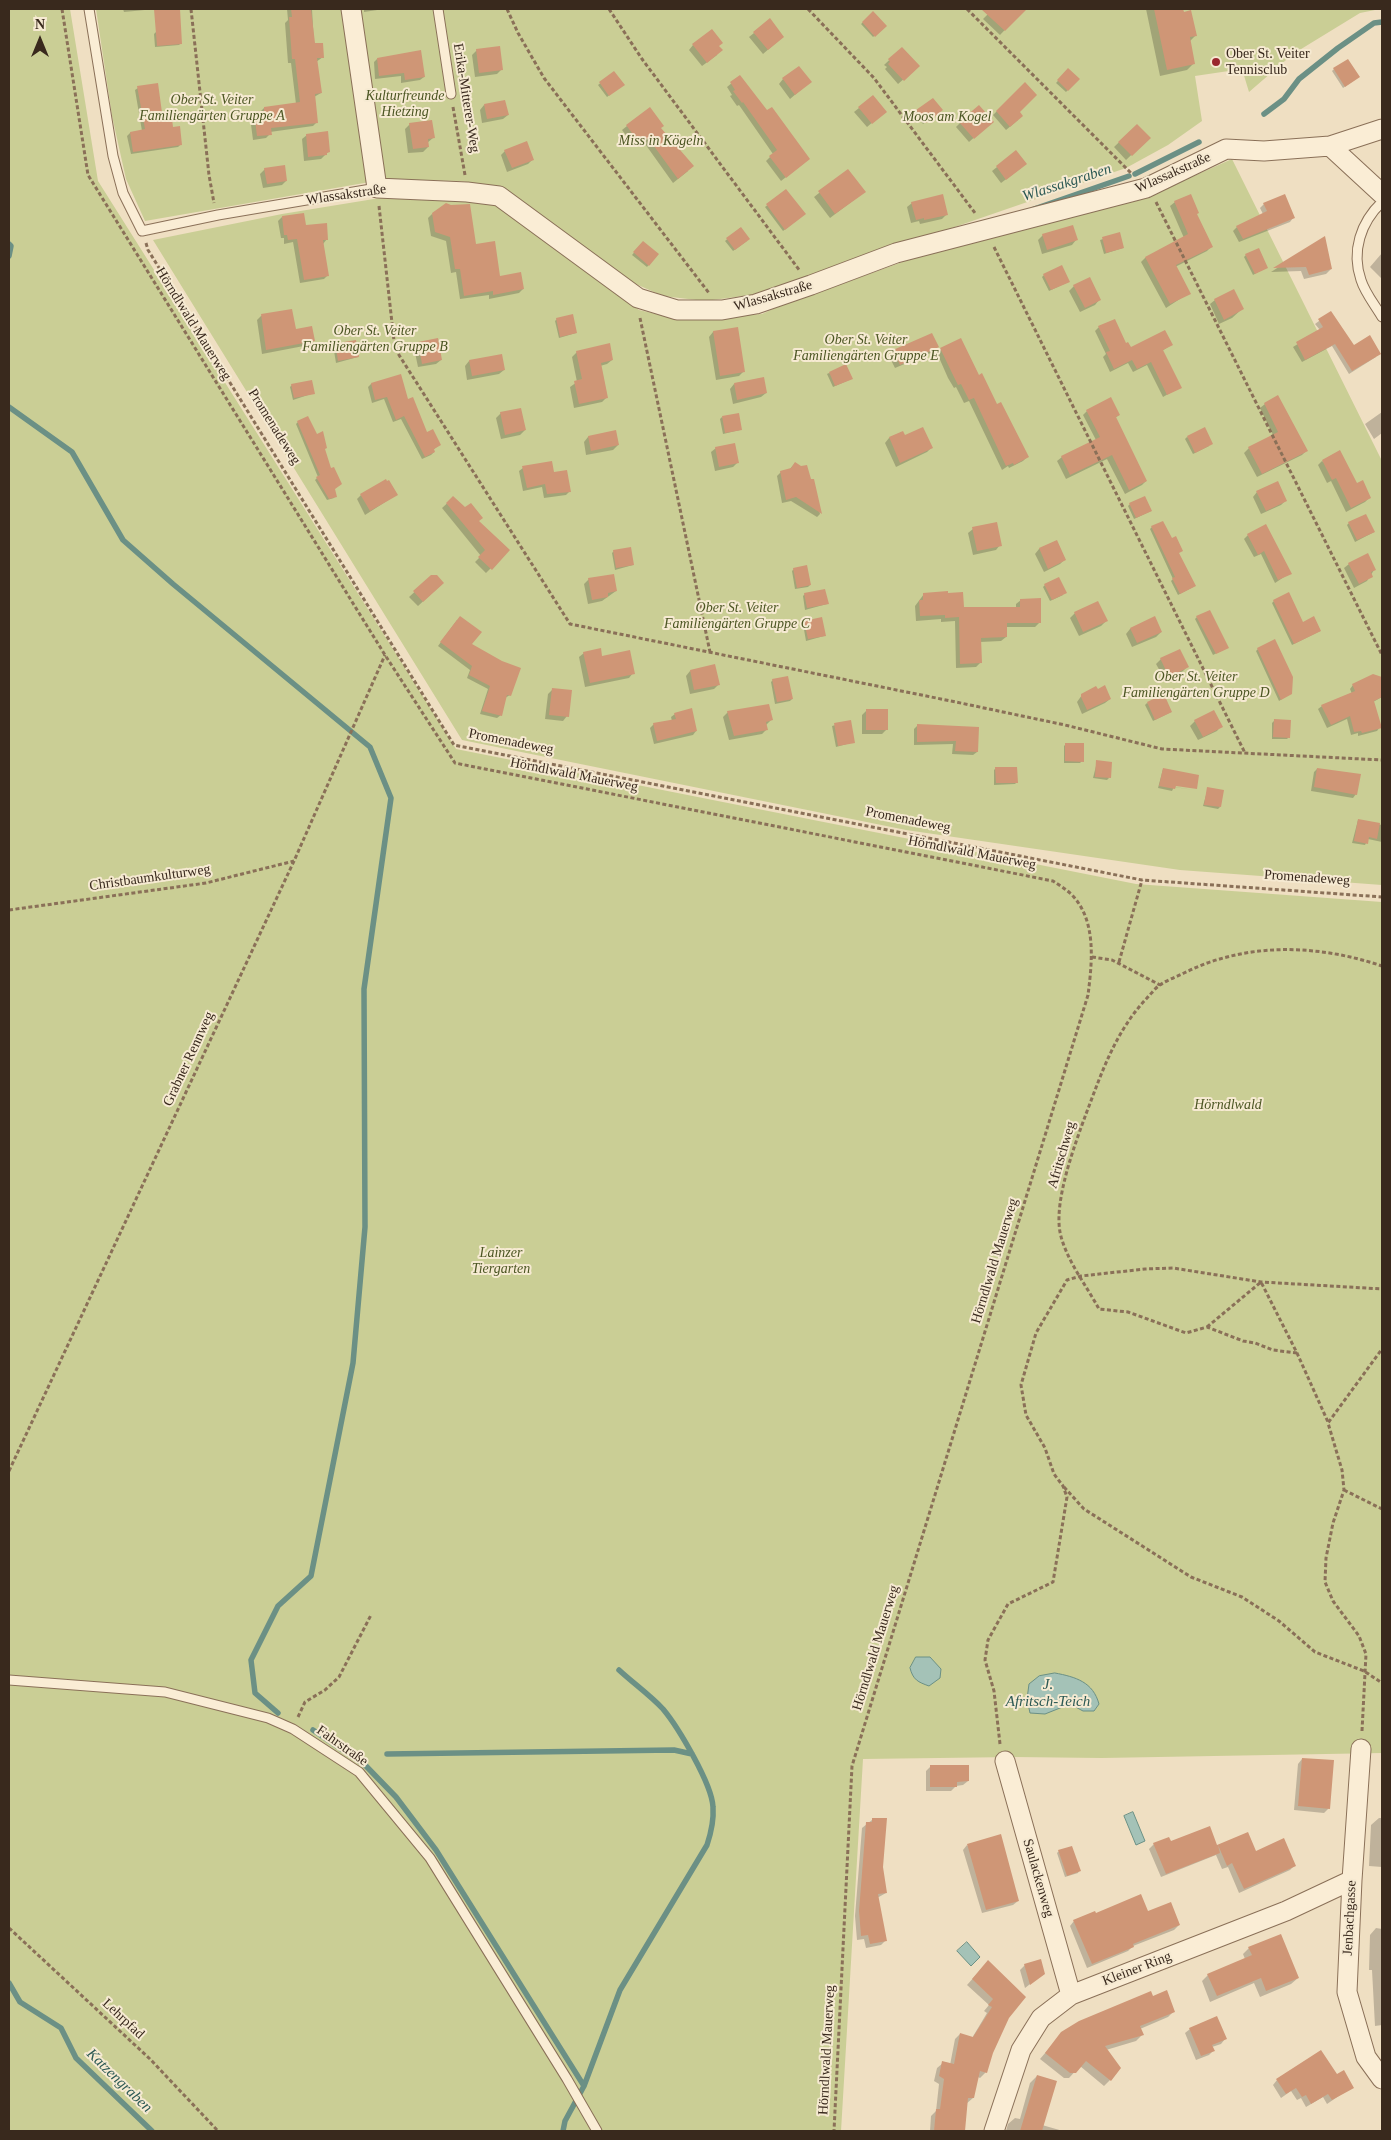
<!DOCTYPE html>
<meta charset="utf-8">
<style>
body{margin:0}
#map{position:relative;width:1391px;height:2140px;overflow:hidden;background:#efdfc2;font-family:Georgia,serif}
canvas{display:block}
.frame{position:absolute;inset:0;border:10px solid #39291d;pointer-events:none}
.north{position:absolute;left:15px;top:15px;width:50px;height:50px;-webkit-text-stroke:4px #f6ead2;paint-order:stroke;rotate:0deg;font-size:14px;font-weight:700;line-height:20px;text-align:center;color:#39291d}
.north::after{content:'';display:block;margin:auto;width:18px;height:22px;background:#39291d;clip-path:polygon(50% 0,100% 100%,50% 72%,0 100%)}
</style>
<div id="map">
<canvas width="1391" height="2140"></canvas>
<div class="frame"></div>
<div class="north">N</div>
</div>
<script>
const context = document.querySelector('canvas').getContext('2d');
context.lineJoin = 'round';
function paint(path, color) {
  context.fillStyle = color;
  context.fill(path, 'evenodd');
}
function trace(path, color, width, dash) {
  context.strokeStyle = color;
  context.lineWidth = width;
  context.lineCap = dash ? 'butt' : 'round';
  context.setLineDash(dash || []);
  context.stroke(path);
}
function label(font, color, halo, rows, align = 'center') {
  context.font = font + ' Georgia,serif';
  context.lineWidth = 4;
  context.setLineDash([]);
  context.textBaseline = 'middle';
  context.strokeStyle = halo;
  context.fillStyle = color;
  for (const [text, x, y, turn = 0] of rows) {
    context.save();
    context.translate(x, y);
    context.rotate((+turn || 0) * Math.PI / 180);
    context.textAlign = isNaN(turn) ? turn : align;
    if (halo) context.strokeText(text, 0, 0);
    context.fillText(text, 0, 0);
    context.restore();
  }
}
paint(new Path2D(`
 M9 9H70L98 181 456 749 1136 884 1382 902V1753L1102 1758 1014 1757 863 1759 841 2131H9Z
 M96 9H1380L1360 13 1293 54 1249 92 1242 69 1195 76 1202 121 1168 145 1126 168 798 281 751 295 705 301 663 296 629 281 503 187 460 181 409 180 370 182 145 221 126 179 112 116Z
 M1232 159 1382 461V885L1180 870 906 830 462 740 153 240 282 214 386 197 480 201 500 205 639 310 682 320 762 314 775 308 905 261 1142 199Z`), '#cace95');
const water = new Path2D(`
 M916 1657H930L941 1669 940 1678 929 1686C918 1682 913 1680 910 1668Z
 M1055 1673C1076 1677 1093 1682 1099 1704L1094 1711H1083L1070 1704 1045 1714 1030 1713 1027 1699 1029 1684 1039 1676Z
 M1133 1812 1145 1841 1136 1845 1124 1816Z
 M967 1942 980 1957 971 1966 957 1951Z`);
paint(water, '#a4c2b7');
trace(water, '#6b9085', 1);
paint(new Path2D(`
 M123 9H155L124 12Z
 M287 9H312L314 45 323 57 316 62 321 93 314 97 317 122 313 126 270 132V134L266 138 253 140 250 117 255 113 260 112 264 108 296 104 291 63H288L285 23 288 20Z
 M364 9H384L364 12Z
 M993 9H1012L1019 15 1000 35 983 19Z
 M1146 9H1182L1196 35 1189 42 1194 63 1187 70 1160 76Z
 M873 13 885 26 873 37 861 24Z
 M156 32 181 43 179 45 155 47 154 34Z
 M754 33 778 41 763 54 749 37Z
 M693 45 718 47 717 55 702 66 689 50Z
 M902 48 913 71 898 84 885 69 887 67 884 65Z
 M477 50 501 70 497 74 475 77 472 55Z
 M377 59 424 77 420 80 401 83V76L375 79 374 62Z
 M1334 69 1356 79 1343 88 1332 71Z
 M1068 70 1078 79 1066 92 1056 83Z
 M614 72 621 86 607 97 598 85Z
 M739 77 767 112 809 159 781 181 766 161 773 154 739 105 737 106 730 96 732 95 727 87Z
 M783 79 810 82 790 99 779 84Z
 M1025 84 1018 112V120L1006 130 993 115Z
 M138 88 181 144 178 147 131 154 127 136 130 133 142 131 135 90Z
 M932 100 939 112 923 124 914 113Z
 M484 105 508 115 503 119 482 123 480 110Z
 M859 108 880 116 867 127 854 112Z
 M960 123 987 126 969 142 956 127Z
 M410 124 433 138 427 143 428 147 423 152 408 153 405 129Z
 M1137 125 1149 138 1126 160 1114 147Z
 M627 126 660 129 688 171 673 183 643 141 635 147 622 130Z
 M307 135 328 152 321 159 304 161 302 139Z
 M505 151 533 159 528 164 507 172 501 155Z
 M1016 152 1021 168 1001 183 992 171Z
 M265 169 286 181 282 185 263 188 260 174Z
 M848 170 859 196 830 218 814 197Z
 M786 191 802 216 783 231 765 207Z
 M1175 202 1196 214 1211 247 1207 251 1175 267 1189 293 1166 308 1141 262 1145 258 1184 238 1170 206Z
 M912 203 946 215 942 219 920 224 919 221 911 223 907 207Z
 M1264 204 1293 218 1290 222 1239 242 1233 231 1237 227 1263 214 1260 208Z
 M432 214 474 245 499 278 523 289 519 293 489 299V295L460 299 456 272 451 273 446 241 431 236 428 218Z
 M282 217 327 239 323 244 328 275 324 279 300 283 293 242 284 244V238H281L278 221Z
 M740 228 747 241 733 251 725 241Z
 M1119 234 1123 248 1104 254 1100 240Z
 M1043 235 1076 240 1072 245 1042 254 1038 240Z
 M1324 238 1331 269 1326 274 1304 279 1301 271 1271 272Z
 M643 242 657 254 647 267 632 255Z
 M1382 253V279L1370 267Z
 M1246 255 1267 267 1253 275 1244 257Z
 M1044 275 1066 283 1049 291 1042 277Z
 M1074 286 1099 300 1095 305 1080 312 1069 291Z
 M1215 300 1242 309 1232 318 1219 324 1210 304Z
 M291 310 295 331 313 340 309 345 262 354 257 320 261 316Z
 M1331 312 1354 347 1376 357 1349 374 1332 346 1302 362 1293 347 1320 330 1315 324Z
 M557 319 576 333 559 338 555 321Z
 M1099 327 1130 348 1171 345 1162 351 1180 387 1163 397 1147 365 1133 372 1128 363 1110 372 1103 357 1106 354 1095 331Z
 M737 328 743 372 739 376 716 380 709 337 713 332Z
 M419 343 441 360 436 364 418 367 414 348Z
 M937 347 933 352 895 368 889 356 894 352Z
 M336 349 358 357 336 363 334 351Z
 M941 349 978 377 1027 457 1023 461 1009 468 1008 466 1002 470 969 401 964 403 956 387 954 388 948 378 937 353Z
 M577 352 612 360 607 364 600 366 607 397 602 402 574 408 570 387 577 382 572 357Z
 M469 361 504 370 499 374 467 380 465 366Z
 M829 373 849 380 833 387 827 374Z
 M400 376 407 401 427 434 439 445 433 450 434 452 431 455 422 459 401 419 393 422 384 399 372 403 368 387 371 384Z
 M734 384 766 393 761 397 733 404 730 389Z
 M292 385 314 393 293 400 290 387Z
 M1265 404 1306 451 1302 455 1257 477 1244 453 1249 448 1273 435 1260 408Z
 M1087 411 1119 415 1115 418 1146 481 1142 485 1125 494 1107 459 1066 479 1057 461 1062 457 1096 440 1083 415Z
 M1382 412V433L1374 439 1365 424Z
 M501 413 525 430 520 435 501 439 496 418Z
 M722 417 740 430 723 434 720 419Z
 M298 422 323 450 335 496 334 498 327 500 315 480 318 477 296 424Z
 M615 431 618 445 613 450 586 455 584 442 588 437Z
 M902 432 904 437 932 447 927 452 896 467 885 443 889 438Z
 M1187 437 1209 446 1193 454 1185 439Z
 M716 448 738 462 733 467 715 471 711 452Z
 M1322 461 1356 485 1370 497 1365 502 1346 512 1331 481 1327 483 1318 465Z
 M795 463 810 481 813 480 820 514 817 517 791 501 782 503 777 476 781 472 789 470Z
 M523 468 553 473 570 491 566 495 544 498 542 487 523 491 519 471Z
 M1257 492 1286 500 1281 505 1261 514 1253 497Z
 M361 495H396L365 515 357 499Z
 M453 498 509 550 486 573 475 562 481 556 442 508Z
 M1130 504 1151 511 1134 519 1128 506Z
 M1349 523 1374 532 1355 542 1347 525Z
 M1152 527 1178 553 1193 587 1178 595 1171 581 1173 579 1150 529Z
 M973 529 1000 545 996 550 973 555 968 533Z
 M1248 535 1290 573 1275 583 1261 554 1254 557 1244 539Z
 M1056 541 1065 559 1060 564 1044 572 1035 554 1039 549Z
 M614 551 633 565 615 570 612 553Z
 M1349 564 1374 570 1367 581 1354 588 1344 568Z
 M794 569 810 585 808 587 795 589 792 571Z
 M432 576 443 583 418 606 409 597Z
 M589 579 616 591 602 601 588 604 584 584Z
 M1045 585 1063 595 1050 601 1043 587Z
 M805 594 827 604 805 610 803 596Z
 M924 594H947L963 608H1016V604L1021 600 1040 622 1035 627H1006V637L1001 641 980 642 981 662 976 667 956 668 955 621 941 622V619L916 621 915 606Z
 M1274 601 1302 623 1320 631 1292 645 1272 603Z
 M1075 613 1106 621 1101 626 1079 636 1070 618Z
 M1197 617 1225 649 1213 655 1195 619Z
 M1154 618 1161 632 1156 637 1132 647 1126 634 1130 629Z
 M457 620 470 645 510 695 505 698 501 715 497 718 480 714 488 689 467 678 470 670 438 646Z
 M805 622 824 636 806 641 803 624Z
 M1258 649 1288 695 1279 701 1256 651Z
 M584 653 601 657 633 673 629 678 585 687 579 657Z
 M1161 659 1187 667 1183 671 1165 680 1156 664Z
 M690 671 719 684 714 689 690 694 686 676Z
 M1374 675 1382 691V697L1373 702 1380 727 1377 731 1358 736V733L1351 735 1347 719 1327 728 1318 709 1322 706 1352 694 1350 689 1353 685Z
 M773 680 792 699 790 701 775 704 771 682Z
 M553 689 567 716 563 721 545 719 548 694Z
 M1082 695 1110 699 1105 703 1082 714 1077 702Z
 M1147 703 1171 712 1153 721 1145 705Z
 M867 710 887 729 882 734H862V715Z
 M728 712 771 720 766 725 767 729 762 734 729 740 723 717Z
 M1213 712 1221 726 1217 731 1198 740 1190 726 1195 721Z
 M675 714 696 731 693 735 654 744 650 728 654 724 672 721 671 717Z
 M850 721 854 742 836 747 832 726Z
 M1274 721 1289 737 1287 739H1272V723Z
 M918 725 978 728 977 752 973 755 952 754 953 744 914 745V729Z
 M1066 744 1082 761 1080 763H1064V746Z
 M1097 762 1109 778 1107 780 1093 778Z
 M996 768 1017 782 1015 784 994 785V770Z
 M1163 769 1169 786 1194 790 1174 787 1172 791 1158 788Z
 M1317 769 1356 794 1353 798 1311 791 1314 772Z
 M1208 788 1220 807 1218 809 1203 806Z
 M1358 820 1382 825V842L1368 839 1365 845 1352 843Z
 M1302 1759 1329 1808 1324 1813 1294 1810 1298 1764Z
 M931 1766 968 1781 963 1785 956 1786 951 1791H926V1771Z
 M1379 1818H1382V1867L1369 1866 1371 1825Z
 M872 1820 886 1893 877 1898 886 1940 881 1945 866 1948 864 1939 857 1940 855 1916 862 1828Z
 M1247 1833 1255 1852 1294 1866 1290 1870 1239 1893 1228 1867 1222 1869 1216 1855 1161 1877 1149 1849 1154 1844 1170 1843 1217 1846Z
 M967 1845 1018 1901 1013 1905 982 1913 963 1850Z
 M1059 1851 1079 1871 1078 1873 1065 1877 1057 1853Z
 M1095 1915 1179 1925 1174 1930 1133 1946 1128 1951 1087 1968 1070 1926 1074 1921Z
 M1376 1928 1382 1929V2025L1375 2026 1372 1970H1369L1370 1935Z
 M1249 1948 1298 1978 1291 1984 1260 1997 1254 1983 1210 2002 1202 1981 1208 1975 1245 1959 1243 1954Z
 M1025 1965 1043 1974 1025 1988 1020 1970Z
 M983 1967 1008 2017 992 2052 986 2072 980 2078 978 2077 973 2098 966 2104 964 2131H930L931 2116 936 2111 939 2084 934 2081 937 2068 943 2063 950 2065 955 2039 960 2034 972 2038 987 2013 984 2011 989 2005 967 1985Z
 M1152 1997 1174 2011 1168 2017 1140 2029 1142 2035 1136 2041 1106 2050 1110 2080 1104 2086 1080 2066 1069 2078H1064L1040 2059 1062 2033Z
 M1190 2029 1225 2039 1221 2044 1212 2047 1213 2051 1209 2055 1196 2060 1185 2033Z
 M1037 2076 1042 2125 1063 2131H1006L1008 2124 1015 2118 1020 2119 1030 2083Z
 M1336 2076 1352 2087 1327 2104 1323 2097 1306 2107 1301 2098 1297 2100 1291 2091 1281 2098 1273 2085 1277 2080Z`), '#0003');
trace(new Path2D(`
 M1264 114 1284 99 1299 79 1338 48 1374 23 1382 22
 M1135 174 1199 142
 M1034 209 1129 176
 M9 244 11 246 9 256
 M9 407 72 452 123 540 173 584 370 747 391 798 364 989 365 1227 353 1363 311 1576 278 1606 251 1660 255 1693 278 1713
 M313 1730 365 1765 396 1797 436 1850 584 2086
 M387 1754 674 1750 692 1754
 M9 1983 20 2002 61 2028 76 2058 152 2131
 M563 2131 565 2121 584 2086 620 1990 707 1845C711 1833 714 1821 713 1807 712 1784 678 1727 663 1709 650 1695 633 1683 619 1670`), '#6b9085', 5.5);
paint(new Path2D(`
 M154 9H180L182 44 157 46Z
 M291 9H311L315 43H323L324 58H317L322 93 315 94 318 123 271 128 272 135 257 136 254 112 264 111V107L300 102 295 59H292L289 17H292Z
 M981 9H1027L1005 31Z
 M1154 9H1183L1184 12 1191 10 1197 36 1190 37 1195 64 1167 70Z
 M873 11 887 26 875 37 862 22Z
 M770 18 784 37 768 50 753 32Z
 M712 29 723 43 719 46 723 50 707 63 692 44Z
 M500 46 503 70 479 73 476 49Z
 M902 47 920 66 904 81 888 64 890 62 888 59Z
 M421 50 425 77 405 80 404 73 379 76 377 58Z
 M1348 59 1360 77 1345 87 1333 68Z
 M799 66 812 82 795 95 782 78Z
 M1068 68 1080 79 1068 91 1057 80Z
 M614 71 625 85 609 96 599 82Z
 M740 75 767 110 772 107 810 159 786 178 769 156 777 150 743 102 742 103 733 91 735 90 730 82Z
 M1025 82 1037 95 1020 112 1023 116 1010 127 996 111Z
 M158 83 163 120 172 119 173 127 180 126 182 145 133 152 130 132 145 129 137 86Z
 M873 95 887 112 872 124 858 107Z
 M933 98 943 110 926 123 916 110Z
 M505 100 509 115 487 119 484 104Z
 M979 105 994 122 974 139 959 122Z
 M650 107 664 126 661 128 694 166 678 179 648 138 640 144 626 125Z
 M432 120 435 138 428 139 429 147 413 149 409 123Z
 M1137 124 1151 138 1132 156 1118 142Z
 M328 131 330 152 327 153V155L308 157 306 134Z
 M527 141 534 160 512 168 504 150Z
 M1016 150 1027 164 1006 180 996 166Z
 M285 165 287 181 267 184 264 168Z
 M848 169 866 192 835 214 818 191Z
 M786 189 806 214 785 230 766 204Z
 M943 194 948 215 924 220V218L916 220 911 202Z
 M1191 194 1199 213 1197 214 1213 247 1176 265 1191 294 1170 304 1145 257 1188 234 1174 201Z
 M1285 194 1295 218 1243 239 1236 226 1267 211 1263 203Z
 M446 203 451 205 470 204 476 244 495 241 500 276 521 272 524 289 493 295V291L464 296 460 269H455L450 237 435 232 432 213Z
 M304 213 306 225 327 223 328 240H323L329 276 304 280 297 239 288 240 287 235H284L282 216Z
 M1073 225 1078 240 1047 250 1042 234Z
 M741 227 750 239 735 250 726 238Z
 M1120 232 1124 248 1106 253 1102 237Z
 M1325 236 1332 269 1309 275 1306 267 1273 268Z
 M643 241 659 254 649 266 633 252Z
 M1259 248 1268 268 1255 274 1245 254Z
 M1062 265 1070 282 1051 290 1043 274Z
 M1090 277 1101 300 1085 308 1073 285Z
 M1234 289 1244 309 1224 320 1214 299Z
 M292 309 296 329 312 326 315 341 266 350 261 314Z
 M1331 311 1354 345 1370 335 1381 354 1352 371 1335 344 1305 360 1296 342 1323 327 1318 319Z
 M573 314 577 333 560 337 556 318Z
 M1115 319 1126 343 1128 342 1131 347 1165 330 1173 345 1163 350 1182 388 1167 395 1151 362 1137 369 1132 360 1114 369 1106 352 1110 351 1098 326Z
 M738 327 745 372 720 376 713 331Z
 M932 333 939 347 900 365 893 350Z
 M438 338 442 360 422 364 418 342Z
 M961 338 979 375 982 373 997 404 1001 402 1029 457 1014 465 1013 463 1006 466 974 398 969 400 961 384 958 385 952 373 940 348Z
 M356 340 359 357 338 361 336 348 344 342Z
 M610 343 613 360 601 363 608 398 579 404 574 381 582 379 576 351Z
 M502 354 505 370 472 376 469 360Z
 M846 364 853 379 835 386 829 372Z
 M401 374 408 399 413 397 427 432 433 429 441 445 434 449 435 452 425 457 404 416 396 420 387 397 375 400 371 383Z
 M764 377 767 393 737 400 734 383Z
 M312 380 315 394 294 398 291 384Z
 M1278 395 1308 451 1262 474 1248 447 1278 432 1264 403Z
 M1111 397 1120 415 1116 417 1147 481 1129 490 1112 455 1070 475 1061 456 1100 437 1086 410Z
 M521 408 526 430 505 435 500 412Z
 M739 413 742 430 725 433 722 416Z
 M308 416 317 434 323 431 327 448 325 449 331 468 334 467 342 484 335 489 337 497 329 499 316 477 320 475 297 421Z
 M923 427 933 448 900 463 889 437 903 431 905 435Z
 M1205 427 1213 444 1195 453 1187 436Z
 M616 430 619 445 591 451 588 436Z
 M735 443 739 463 719 467 715 447Z
 M1340 450 1357 483 1363 480 1371 498 1351 508 1336 478 1332 480 1322 460Z
 M552 461 554 472 567 470 571 492 547 494 545 484 527 488 522 466Z
 M795 462 801 466 807 465 811 479H814L822 514 796 497 786 500 780 471 791 468Z
 M386 479 387 481 389 480 398 495 370 511 360 494Z
 M1278 481 1287 501 1266 511 1256 491Z
 M453 496 465 507 471 503 483 518 479 521 510 550 492 570 478 557 485 550 446 503Z
 M1145 496 1152 511 1136 518 1129 503Z
 M1366 514 1375 532 1357 540 1348 522Z
 M1163 521 1172 538 1176 536 1183 551 1179 553 1196 586 1180 594 1172 578 1175 577 1151 526Z
 M997 522 1002 546 977 551 972 527Z
 M1266 524 1292 574 1278 580 1264 551 1258 555 1247 534Z
 M1057 540 1066 560 1048 569 1039 548Z
 M631 547 634 565 616 568 613 550Z
 M1368 553 1376 570 1371 572 1373 577 1359 584 1348 563Z
 M807 565 811 585 797 588 793 568Z
 M614 574 617 591 608 593V597L592 600 588 578Z
 M431 575H437L444 583 423 602 413 591Z
 M1059 577 1067 593 1052 600 1044 584Z
 M825 589 829 604 807 608 804 593Z
 M948 591V593L963 592 964 607H1020V599L1041 598V623H1007V637L981 638 982 663 960 664 959 617 945 618V615L920 616 919 600H923V593Z
 M1289 592 1303 622 1314 616 1321 631 1294 644 1273 600Z
 M1098 601 1108 621 1083 632 1074 612Z
 M1210 610 1229 648 1216 654 1196 616Z
 M460 616 482 632 472 644 502 661 521 668 511 696 507 695 502 716 482 711 490 686 469 675 472 666 440 642Z
 M1155 616 1162 632 1137 643 1130 628Z
 M822 617 826 636 808 639 804 621Z
 M1275 639 1293 677 1292 694 1281 700 1257 648Z
 M601 648 602 656 630 650 635 674 590 683 583 652Z
 M1180 649 1189 667 1169 677 1160 658Z
 M715 664 720 685 694 690 690 670Z
 M1373 674 1382 677V697L1374 701 1382 728 1362 733 1361 731 1354 732 1350 716 1331 725 1321 705 1355 691 1352 684Z
 M788 676 793 699 777 702 772 679Z
 M1105 685 1111 699 1087 710 1081 697V694L1096 686 1098 689Z
 M552 688 572 690 569 717 549 715Z
 M1164 694 1172 712 1155 720 1147 702Z
 M769 704 773 720 766 722 768 730 734 736 727 711Z
 M692 708 697 731 657 741 653 723 676 719 674 713Z
 M866 709H888V730H866Z
 M1214 710 1223 727 1203 737 1194 720Z
 M1274 719 1291 720 1290 738 1273 737Z
 M851 720 855 743 838 746 834 723Z
 M917 724 979 727 978 752 955 751 956 741 917 742Z
 M1065 743H1084V762L1065 761Z
 M1096 760 1112 762 1111 778 1095 777Z
 M995 767H1017L1018 783H996Z
 M1163 768 1199 775 1197 789 1176 786 1175 789 1159 786Z
 M1317 768 1361 774 1357 795 1314 787Z
 M1207 787 1224 790 1221 807 1204 805Z
 M1358 819 1380 823 1377 839 1369 837 1368 844 1354 841Z
 M1302 1758 1334 1760 1330 1809 1298 1806Z
 M930 1765H969V1781L957 1782V1787H930Z
 M872 1818H887L883 1867 887 1893 878 1894 887 1941 870 1944 868 1935 861 1936 859 1911 866 1822H872Z
 M1210 1826 1217 1845 1248 1832 1256 1851 1284 1838 1296 1866 1244 1889 1232 1863 1227 1866 1218 1845 1220 1853 1166 1874 1153 1843 1169 1837 1171 1841Z
 M1001 1834 1019 1901 986 1910 967 1844Z
 M1072 1846 1081 1871 1067 1876 1058 1850Z
 M1141 1894 1148 1911 1171 1902 1180 1925 1133 1944 1134 1947 1092 1964 1073 1920 1095 1911 1096 1913Z
 M1281 1934 1299 1978 1266 1991 1261 1978 1217 1996 1207 1974 1252 1955 1248 1947Z
 M1041 1959 1045 1974 1030 1985 1024 1964Z
 M988 1960 1026 1997 1009 2018 993 2053 987 2073 980 2071 974 2098H968L965 2131H934L936 2109H940L944 2079 939 2076 942 2061 954 2064 960 2033 973 2037 992 2007 988 2005 993 1999 972 1979Z
 M1167 1990 1175 2012 1140 2026 1144 2035 1105 2046 1121 2068 1111 2081 1086 2061 1076 2073H1070L1045 2053 1061 2032 1079 2021 1151 1991 1153 1996Z
 M1217 2016 1227 2039 1212 2045 1215 2051 1201 2056 1189 2028Z
 M1321 2050 1337 2074 1344 2070 1354 2088 1332 2100 1328 2094 1311 2104 1306 2095 1302 2097 1296 2088 1286 2094 1276 2079Z
 M1037 2075 1057 2081 1042 2131H1020Z`), '#cf9676');
const lane = new Path2D(`
 M89 9 113 156 123 193 142 231 218 215 377 188
 M438 9 451 94
 M1382 202C1361 222 1351 251 1361 280 1365 293 1375 305 1382 317
 M9 1680 165 1692 268 1718 293 1729 359 1772 430 1858 567 2079 597 2131`);
const street = new Path2D(`
 M351 9 377 188 467 192 499 196 638 298 677 310H722L756 304 811 285 896 253 1146 188 1226 149 1264 151 1330 146 1382 129
 M1330 146 1382 194
 M1361 1749 1352 1880 1347 1992 1366 2057 1382 2079
 M1005 1761 1071 1995
 M994 2131 1021 2050 1041 2018 1071 1995 1286 1911 1352 1880`);
trace(lane, '#8a7058', 11);
trace(street, '#8a7058', 21);
trace(new Path2D(`
 M62 9 88 175 385 655 455 763 1053 881C1059 885 1066 889 1072 895 1097 921 1092 963 1088 995L852 1766 834 2131
 M191 9 209 175 214 203
 M507 9 518 33 544 78 709 293
 M609 9 642 59 800 271
 M808 9 874 78 975 213
 M967 9 1131 173
 M453 107 465 175
 M1156 202 1382 655
 M379 206 394 341 399 355 570 624 951 701 1065 725 1162 749 1382 760
 M146 243 148 250 454 745 1142 880 1382 897
 M994 247 1245 753
 M640 318 710 652
 M9 910 206 883 294 861
 M1092 957 1112 960 1160 985
 M1119 962 1142 880
 M1207 1327 1261 1282 1297 1353 1328 1422
 M1297 1353 1273 1350 1255 1343 1243 1341 1207 1327 1186 1333 1128 1312 1099 1309C1086 1285 1065 1258 1060 1232 1054 1200 1075 1144 1086 1114 1102 1072 1115 1032 1147 998 1151 994 1155 988 1160 985 1167 980 1176 977 1184 973 1246 942 1317 944 1382 966
 M9 1471 294 861 385 655
 M1064 1487 1084 1509 1191 1577 1242 1597 1279 1621 1315 1652 1364 1671 1382 1683
 M1344 1490 1382 1509
 M298 1717 305 1702 325 1690 339 1677 371 1615
 M1362 1731 1366 1654 1359 1636 1333 1601 1325 1582 1326 1558 1333 1523 1344 1490 1342 1470 1328 1423 1382 1349
 M1000 1744 994 1691 985 1660 988 1640 1008 1604 1053 1582 1067 1497 1063 1486 1054 1474 1045 1448 1026 1415 1021 1385 1036 1333 1067 1280 1081 1276 1145 1269 1173 1268 1261 1282 1382 1289
 M9 1928 150 2059 218 2131`), '#8a7058', 3, [4, 2.5]);
trace(lane, '#faedd5', 9);
trace(street, '#faedd5', 19);
for (const [x, y, r, color] of [
 [1216,62,5,"#9a272e"]
]) {
  const dot = new Path2D();
  dot.arc(x, y, r, 0, 2 * Math.PI);
  context.fillStyle = color;
  context.fill(dot);
  trace(dot, '#f6ead2', 2);
}
label('14px', '#39291d', '#f6ead2', [
 ["Ober St. Veiter",1226,54],
 ["Tennisclub",1226,70]
], 'left');
label('italic 14px', '#4c5623', '#f6ead2', [
 ["Kulturfreunde",405,96],
 ["Hietzing",405,112],
 ["Ober St. Veiter",212,100],
 ["Familiengärten Gruppe A",212,116],
 ["Moos am Kogel",947,117],
 ["Miss in Kögeln",661,141],
 ["Ober St. Veiter",375,331],
 ["Familiengärten Gruppe B",375,347],
 ["Ober St. Veiter",866,340],
 ["Familiengärten Gruppe E",866,356],
 ["Ober St. Veiter",737,608],
 ["Familiengärten Gruppe C",737,624],
 ["Ober St. Veiter",1196,677],
 ["Familiengärten Gruppe D",1196,693],
 ["Hörndlwald",1228,1105],
 ["Lainzer",501,1253],
 ["Tiergarten",501,1269]
]);
label('14px', '#39291d', '#f6ead2', [
 ["Erika-Mitterer-Weg",466,98,81],
 ["Wlassakstraße",1173,173,-24],
 ["Wlassakstraße",346,195,-8],
 ["Wlassakstraße",773,296,-16],
 ["Hörndlwald Mauerweg",193,324,58],
 ["Promenadeweg",274,427,58],
 ["Promenadeweg",511,742,11],
 ["Hörndlwald Mauerweg",574,775,11],
 ["Promenadeweg",908,820,11],
 ["Hörndlwald Mauerweg",972,853,11],
 ["Christbaumkulturweg",150,878,-8],
 ["Promenadeweg",1307,878,4],
 ["Grabner Rennweg",189,1059,-65],
 ["Afritschweg",1062,1155,-74],
 ["Hörndlwald Mauerweg",995,1261,-73],
 ["Hörndlwald Mauerweg",876,1648,-73],
 ["Fahrstraße",342,1746,35],
 ["Saulackenweg",1038,1878,74],
 ["Jenbachgasse",1350,1918,-87],
 ["Kleiner Ring",1137,1969,-21],
 ["Lehrpfad",123,2019,43],
 ["Hörndlwald Mauerweg",827,2050,-87]
]);
label('italic 15px', '#2c5954', '#f6ead2', [
 ["Wlassakgraben",1067,183,-18],
 ["J.",1048,1685],
 ["Afritsch-Teich",1048,1702],
 ["Katzengraben",119,2081,44]
]);
</script>
